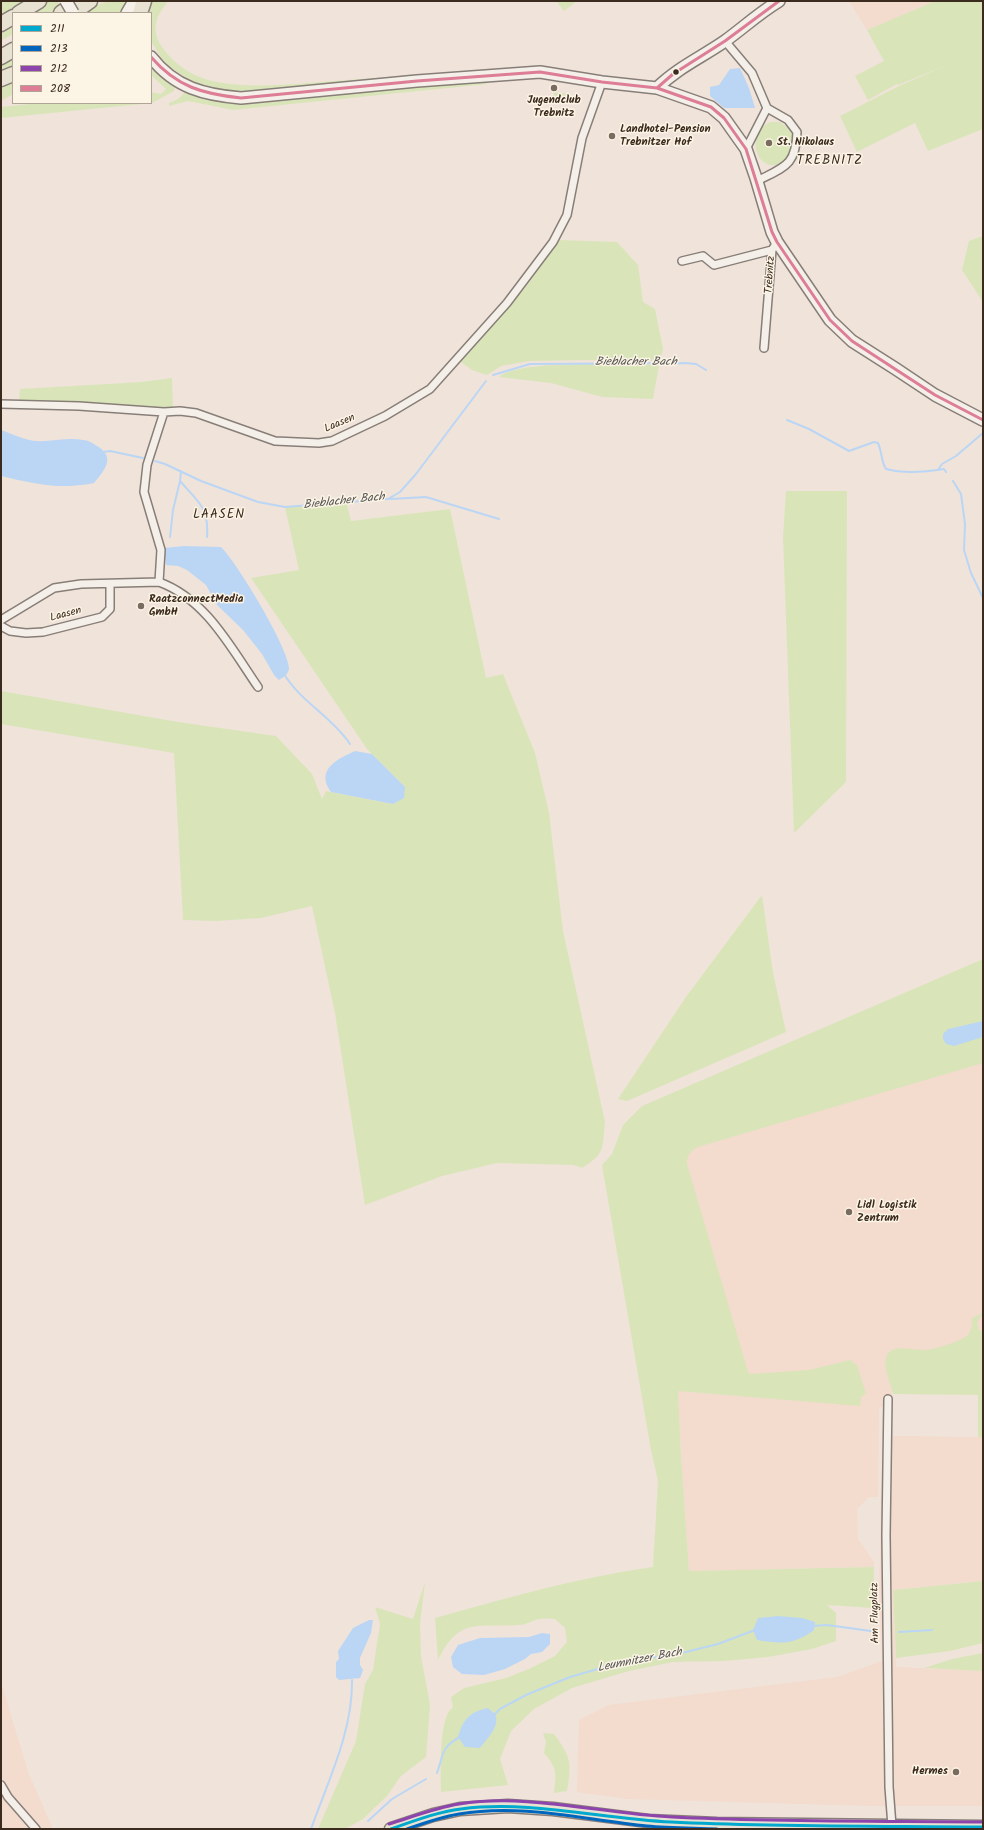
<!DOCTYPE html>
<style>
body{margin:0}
#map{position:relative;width:984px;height:1830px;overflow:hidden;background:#f0e3da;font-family:Kalam,sans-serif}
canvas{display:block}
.frame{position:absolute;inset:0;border:2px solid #3b2a1e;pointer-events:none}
.legend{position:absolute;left:12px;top:12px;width:140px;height:92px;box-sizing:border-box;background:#fcf5e5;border:1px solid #afa495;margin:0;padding:5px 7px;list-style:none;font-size:12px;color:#3b2a1e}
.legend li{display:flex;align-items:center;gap:8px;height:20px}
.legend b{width:20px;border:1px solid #afa495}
</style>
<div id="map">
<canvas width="984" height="1830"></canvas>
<div class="frame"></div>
<ul class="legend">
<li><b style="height:5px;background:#00a9ce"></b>211</li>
<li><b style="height:5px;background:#0065bd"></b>213</li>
<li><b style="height:5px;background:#8e44ad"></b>212</li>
<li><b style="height:5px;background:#de7d96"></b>208</li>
</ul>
</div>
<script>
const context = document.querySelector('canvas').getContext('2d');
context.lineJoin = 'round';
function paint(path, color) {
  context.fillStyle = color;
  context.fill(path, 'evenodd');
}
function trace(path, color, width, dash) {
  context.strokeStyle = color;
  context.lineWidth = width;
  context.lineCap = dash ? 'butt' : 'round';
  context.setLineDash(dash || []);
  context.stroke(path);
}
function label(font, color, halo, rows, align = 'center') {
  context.font = font + ' Kalam,sans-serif';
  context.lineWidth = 3;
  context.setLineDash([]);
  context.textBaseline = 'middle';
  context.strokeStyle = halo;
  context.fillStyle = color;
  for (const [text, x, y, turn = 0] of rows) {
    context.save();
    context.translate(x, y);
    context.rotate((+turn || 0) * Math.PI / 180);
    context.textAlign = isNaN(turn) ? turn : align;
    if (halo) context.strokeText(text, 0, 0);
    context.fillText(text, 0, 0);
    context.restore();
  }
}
paint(new Path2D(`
 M849 1H936L867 30Z
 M983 1014V1359L892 1367V1442L893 1436 983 1437V1581L893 1590 896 1667 983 1671V1806H872L628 1799 577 1792 579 1720 609 1705 837 1677 882 1661 879 1595 883 1407H879L878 1497H869L857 1509 858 1539 874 1562V1567L689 1571 681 1456 678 1391 620 1157Z
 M1 1682 28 1772 53 1829H1Z`), '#f3dbce');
paint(new Path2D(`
 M1 1H25L1 16Z
 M43 1H58L59 7 50 13H26Z
 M109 1H127L119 13H86L97 5Z
 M150 1H168C156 17 150 29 162 47 175 66 195 78 217 82 255 89 295 84 333 81 393 77 454 72 515 67L243 92 211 89 194 82 171 68 162 59 151 41V13H146Z
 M556 1H577L564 11Z
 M935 1H983V129L928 151 915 123 857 152 840 116 899 86 947 65 898 85 897 84 868 100 855 76 884 61 867 30Z
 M13 21V34L1 41V29Z
 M13 54V66L1 72V61Z
 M151 63 176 85 174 91 152 103 1 118V107L39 103H151V92L161 94 166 89 151 75Z
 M13 77V94L1 101V83Z
 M484 78 487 84 233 110 188 101 169 106V103L178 99 185 92H189L204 98 225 101Z
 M554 92 568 94 567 101H553Z
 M770 122H780L789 129 794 137 790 156C787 159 783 163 780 164 758 172 748 141 762 127 764 125 768 124 770 122Z
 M983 236V302L962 270 969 241Z
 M559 240 617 242 638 265 643 302 655 309 663 349 660 361 587 360 529 361 501 366 487 375 472 370 458 360 471 344 525 288Z
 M659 365 653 399 602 397 551 383 499 377C518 359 629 365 659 365Z
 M172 378 173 408 160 409 85 402 19 401 20 389 142 382Z
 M786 491H847L846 782 794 833 783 537Z
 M346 501 351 521 450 509 486 678 503 674 535 753 549 813 563 931 605 1122C602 1149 606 1153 582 1168L574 1165 497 1163 442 1176 365 1205 335 1013 312 906 261 918 216 921 183 920 174 753 1 724V691L178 722 276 736 312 774 322 799 326 791 393 804 405 787 367 749 251 578 299 570 285 507Z
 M762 895 773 973 786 1032 627 1101 618 1099 686 997Z
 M983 959V1063L698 1147C690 1151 687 1155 687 1164L748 1372 750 1374 809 1370 850 1360 857 1365 866 1394 861 1397 860 1406 678 1391 681 1456 689 1571 874 1567 873 1608 827 1605 836 1613V1641L812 1649 768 1657 724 1661 673 1662 629 1671 572 1688 534 1709 511 1731 500 1759 508 1785 441 1792C441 1775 438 1717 453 1707L451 1697 464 1688 506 1678 529 1669 555 1656 567 1642 565 1628 555 1619C550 1619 545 1618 540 1619 533 1620 526 1625 519 1625 479 1628 459 1616 438 1660L435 1618C507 1598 579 1577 653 1567L658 1481 651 1450 602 1165 612 1154 623 1125 642 1106Z
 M983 1313 977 1322 979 1330 983 1333V1437H978V1395L893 1394C891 1384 883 1368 886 1358 890 1342 913 1351 924 1350 932 1350 959 1342 965 1337 972 1333 972 1324 972 1318Z
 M983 1581V1643L950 1651 896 1658 893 1590Z
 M425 1582 420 1624 421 1656 430 1705 426 1757 401 1776 387 1796 363 1819 345 1829H318L356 1741 365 1684 373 1670 380 1624 375 1607 413 1619Z
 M983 1653V1671L924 1668 952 1659Z
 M543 1733 554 1734C571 1757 572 1763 567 1791L554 1793C556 1774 558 1769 544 1753L546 1742Z`), '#d9e5b9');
paint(new Path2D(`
 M740 68 749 88 755 108H724L710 96V87L719 85 730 69Z
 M1 430C12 434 25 440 36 441 52 442 67 437 83 440 88 440 92 443 97 446 116 457 105 470 94 483 59 490 35 484 1 476Z
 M184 546 221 547C236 561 290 650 289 669 288 674 284 677 279 680L274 675 262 654 243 630 217 605 206 585 187 570 178 566 166 565 164 548Z
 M355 751 372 754 405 787 404 798 393 804 331 792C315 770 337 759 355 751Z
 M983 1021V1037L954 1046 946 1044 943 1039V1034L948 1029Z
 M778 1616 802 1618 815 1622 814 1630C794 1645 781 1644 757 1640L753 1630 758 1618Z
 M369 1620H373L371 1633 360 1658V1665L363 1670 360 1678 339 1680 336 1677V1662L339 1659 338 1651 353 1628Z
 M542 1633 550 1634V1644L542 1652 531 1654 525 1659 505 1669 484 1675 462 1674 453 1667 451 1657 458 1645 480 1638 529 1637Z
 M488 1708C490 1710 493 1712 495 1714 501 1726 486 1740 480 1748L465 1747 458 1737C463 1720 469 1712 488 1708Z`), '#bbd6f4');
trace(new Path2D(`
 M493 375 530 364 685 363 696 364 706 370
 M787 420 809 429 849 451 874 442 878 443C882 452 881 461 886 469 904 474 926 472 944 469L946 472
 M103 452 110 451 143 458
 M155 461 165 464 201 481 258 502 285 507 388 499 400 492 416 474 486 381
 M938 470 942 464 956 456 983 433
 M181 471 180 481C199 503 209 507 207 537
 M953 481 961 494 965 524 964 550 971 573 983 598
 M390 499 426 497 499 519
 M170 537 173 510 180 481
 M284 674C301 702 332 717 350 744
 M813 1626 827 1625 878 1632
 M899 1632 932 1630
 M494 1715 500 1709 526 1695 570 1677 615 1664 686 1652 718 1644 755 1630
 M437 1773C444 1754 440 1748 460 1737
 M368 1821 392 1799 426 1779
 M311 1829C328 1781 353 1731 352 1680`), '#bbd6f4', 2);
const street = new Path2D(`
 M725 41 752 73 767 108 746 149
 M757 181C784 167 796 166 797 132L788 120 767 108
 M682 261 703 256 714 265 772 250
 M764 348 772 250 777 242
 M1 404 79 406 164 412 180 411 196 413 275 441 319 443 332 441 385 416 430 389 507 303 553 242 567 215 582 138 602 82
 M159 582C206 599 231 648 258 687
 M1 620 54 588 81 584 159 582 161 550 144 492 147 465 164 412
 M1 626 10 631 26 633 43 632 102 617 110 609V584
 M888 1399 886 1535 889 1787 892 1826
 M1 1785 8 1797 36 1829`);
const secondary = new Path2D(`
 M127 13 134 1
 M151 57C175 88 205 95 241 98L417 81 540 72 602 82 657 88 711 107 724 118 746 149 756 178 772 232 777 242 830 320 852 341 896 369 935 395 983 420
 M657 88C677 68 702 57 725 41 743 28 759 13 779 1`);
const primary = new Path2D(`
 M391 1829 433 1815 460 1809 508 1806 553 1809 648 1821 717 1824 983 1827`);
const highway = new Path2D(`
 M19 13 39 1
 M61 13 78 1
 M73 13 90 1
 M140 13 144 1
 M1 24 13 17
 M1 57 13 50
 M1 79 13 74`);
trace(street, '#887e78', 10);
trace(secondary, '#887e78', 14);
trace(primary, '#887e78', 15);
trace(highway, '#887e78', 17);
trace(street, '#f4f0e9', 7);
trace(secondary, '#f4f0e9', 11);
trace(primary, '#e8e2d2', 12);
trace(highway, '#e8e2d2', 14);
const secondaryBridge = new Path2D(`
 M66 1 73 13`);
trace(secondaryBridge, '#887e78', 14, []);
trace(secondaryBridge, '#f4f0e9', 11);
trace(new Path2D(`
 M391 1829C414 1821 437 1812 461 1809 532 1800 601 1819 671 1822 775 1827 879 1826 983 1827`), '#00a9ce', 3);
trace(new Path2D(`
 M407 1829C424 1823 441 1817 459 1814 522 1803 585 1820 647 1826 670 1828 694 1828 717 1829`), '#0065bd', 3);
trace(new Path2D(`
 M389 1824C412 1817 435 1808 459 1804 530 1793 601 1814 672 1817 776 1822 879 1821 983 1822`), '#8e44ad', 3);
trace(new Path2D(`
 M151 57C177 87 203 94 241 98L417 81 540 72 602 82 657 88 711 107 724 118 746 149 772 232 777 242 830 320 852 341 935 395 983 420
 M657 88 673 74 725 41 779 1`), '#de7d96', 3);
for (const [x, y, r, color] of [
 [676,72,3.5,"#3b2a1e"],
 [554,88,4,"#7a6b60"],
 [612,136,4,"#7a6b60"],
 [769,143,4,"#7a6b60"],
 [141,606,4,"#7a6b60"],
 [849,1212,4,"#7a6b60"],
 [956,1772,4,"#7a6b60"]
]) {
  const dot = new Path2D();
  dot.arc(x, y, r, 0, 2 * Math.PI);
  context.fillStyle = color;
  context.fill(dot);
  trace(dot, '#fcf5e5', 1.5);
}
label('bold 11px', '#3b2a1e', '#fcf5e5', [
 ["Jugendclub",554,101,"center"],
 ["Trebnitz",554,114,"center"],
 ["Landhotel-Pension",620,130],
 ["Trebnitzer Hof",620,143],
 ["St. Nikolaus",777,143],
 ["RaatzconnectMedia",149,600],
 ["GmbH",149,613],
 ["Lidl Logistik",857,1206],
 ["Zentrum",857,1219],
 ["Hermes",948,1772,"right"]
], 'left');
label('11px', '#3b2a1e', '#fcf5e5', [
 ["Trebnitz",771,275,-86],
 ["Laasen",340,424,-23],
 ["Laasen",66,615,-15],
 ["Am Flugplatz",876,1613,-91]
]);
label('italic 12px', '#555456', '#fcf5e5', [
 ["Bieblacher Bach",636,363],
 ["Bieblacher Bach",344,502,-6],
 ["Leumnitzer Bach",640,1661,-11]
]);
context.letterSpacing = '1px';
label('13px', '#3b2a1e', '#fcf5e5', [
 ["TREBNITZ",830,162],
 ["LAASEN",219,516]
]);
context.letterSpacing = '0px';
</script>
